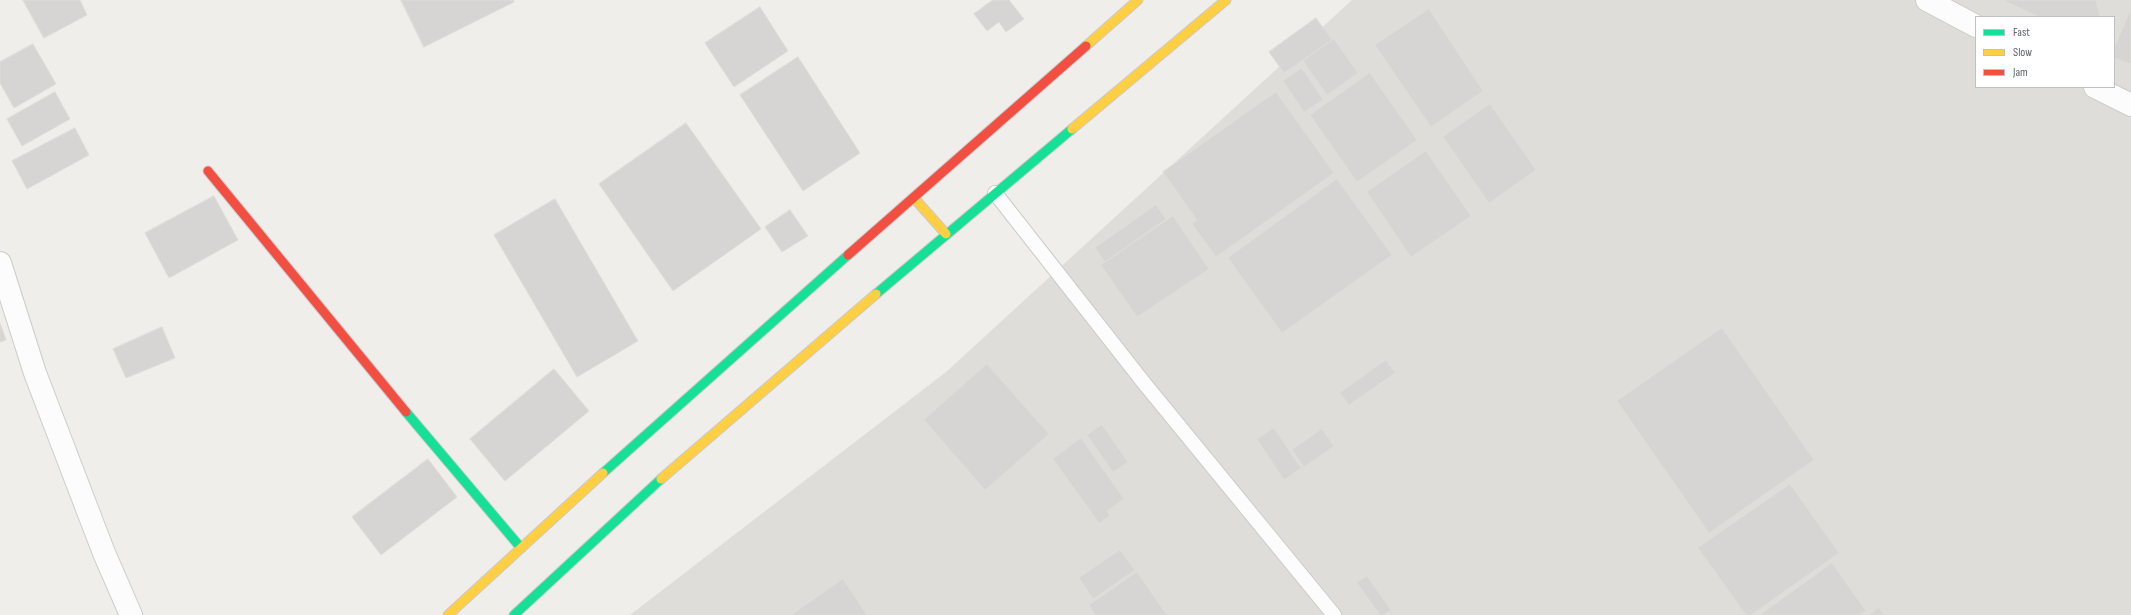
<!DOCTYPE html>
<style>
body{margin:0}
#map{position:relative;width:2131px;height:615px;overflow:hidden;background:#efeeea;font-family:"Sofia Sans Condensed",sans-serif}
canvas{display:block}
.legend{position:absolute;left:1975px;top:16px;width:140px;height:72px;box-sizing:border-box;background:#fff;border:1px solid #bfc1c3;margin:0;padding:5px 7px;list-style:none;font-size:12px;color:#5f6368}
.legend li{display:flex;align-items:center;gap:8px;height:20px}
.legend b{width:20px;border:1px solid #bfc1c3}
</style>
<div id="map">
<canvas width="2131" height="615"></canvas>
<ul class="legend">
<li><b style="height:5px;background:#16e098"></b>Fast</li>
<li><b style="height:5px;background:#ffcf43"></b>Slow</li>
<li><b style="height:5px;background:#f24e42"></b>Jam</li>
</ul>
</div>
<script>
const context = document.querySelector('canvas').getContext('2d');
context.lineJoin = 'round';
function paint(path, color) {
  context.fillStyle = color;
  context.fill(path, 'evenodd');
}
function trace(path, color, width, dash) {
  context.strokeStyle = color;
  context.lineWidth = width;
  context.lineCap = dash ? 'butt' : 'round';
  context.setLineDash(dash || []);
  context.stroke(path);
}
paint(new Path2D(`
 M1352 0H2131V615H630L946 372ZM1976 17H2114V87H1976Z`), '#dfddda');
const building = new Path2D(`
 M23 0H80L87 15 44 38Z
 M401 0H513L514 2 424 47Z
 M993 0H1009L1024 19 1006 32 999 22 987 31 974 14Z
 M2003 0H2096L2100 17H2039Z
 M760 7 788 51 734 87 705 43Z
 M2131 8V64L2114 58V49Z
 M1429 9 1483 91 1431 127 1375 45Z
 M1316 18 1332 40 1284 73 1269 52Z
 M1334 39 1358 73 1327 95 1303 61Z
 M33 44 56 84 14 108 0 83V62Z
 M798 57 860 153 803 191 740 95Z
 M1302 68 1323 100 1304 112 1283 81Z
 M1370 73 1417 140 1357 182 1310 115Z
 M55 92 70 119 22 146 7 119Z
 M1276 92 1334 173 1216 257 1192 224 1197 220 1163 172Z
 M1490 104 1536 170 1489 203 1443 137Z
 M686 123 761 229 673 291 599 184Z
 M75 128 89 155 27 189 12 161Z
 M1426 151 1471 216 1411 257 1367 192Z
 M1337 179 1392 255 1282 333 1228 258Z
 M214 196 238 240 169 278 145 233Z
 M555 199 638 341 577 377 494 235Z
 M1156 205 1166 219 1105 262 1095 248Z
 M790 210 808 236 782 252 765 227Z
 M1173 216 1209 269 1137 317 1101 265Z
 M0 323 6 340 0 342Z
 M162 327 175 358 126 378 113 349Z
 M1722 328 1814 460 1709 533 1617 401Z
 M1386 360 1395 373 1349 405 1340 393Z
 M987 364 1049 434 985 490 924 420Z
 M554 369 589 411 505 481 470 439Z
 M1102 425 1128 462 1113 472 1087 435Z
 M1274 428 1301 468 1284 480 1257 439Z
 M1322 429 1334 446 1304 467 1292 450Z
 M1081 438 1124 499 1107 511 1110 516 1099 523 1053 459Z
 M428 459 457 497 381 555 352 517Z
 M1790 484 1839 553 1751 615H1746L1698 548Z
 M1120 550 1135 570 1093 599 1079 578Z
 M1832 563 1866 611 1861 615H1760Z
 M1137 572 1167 615H1095L1089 605Z
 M1367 576 1391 610 1384 615H1380L1357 583Z
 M843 579 867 615H791Z
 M1879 608 1884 615H1869Z`);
paint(building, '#d6d5d3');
trace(building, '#deddd9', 1);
const lane = new Path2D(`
 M995 193 1144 383 1334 615`);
const street = new Path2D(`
 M1927 0 1976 26
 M2095 87 2131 105
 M0 263 35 373 104 553 131 615`);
const fast = new Path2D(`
 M876 294 1072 129
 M406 412 521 548
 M603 473 848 255
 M514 615 661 479`);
const slow = new Path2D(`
 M1086 46 1138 0
 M1072 129 1226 0
 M914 198 946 234
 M661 479 876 294
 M448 615 603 473`);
const jam = new Path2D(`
 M208 171 406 412
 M848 255 1086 46`);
trace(lane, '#cbcccc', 16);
trace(street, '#cbcccc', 24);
trace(fast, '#cacacb', 11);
trace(slow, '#cacacb', 11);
trace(jam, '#cacacb', 11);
trace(lane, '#fdfcfc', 14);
trace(street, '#fdfcfc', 22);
trace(fast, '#16e098', 9);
trace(slow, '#ffcf43', 9);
trace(jam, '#f24e42', 9);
</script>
